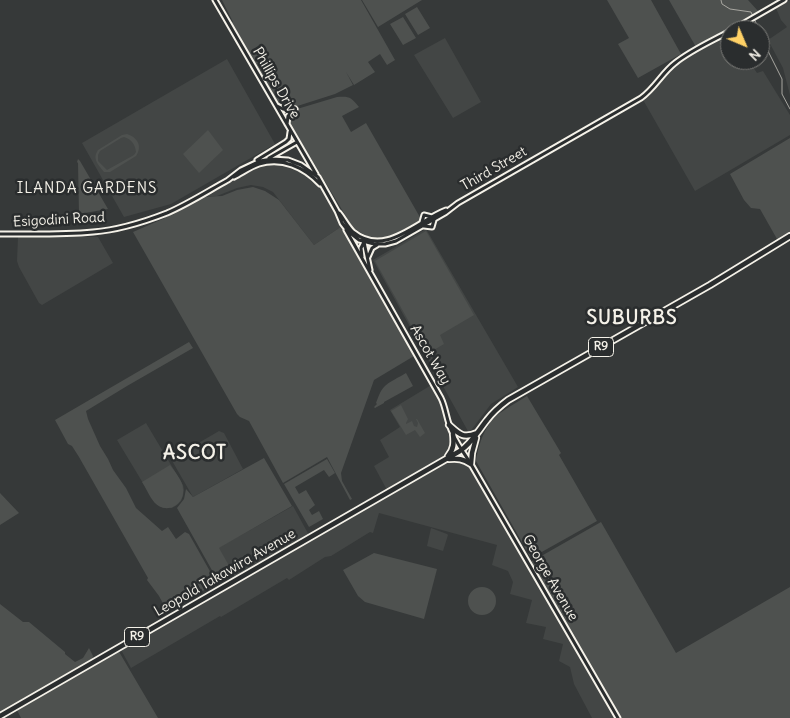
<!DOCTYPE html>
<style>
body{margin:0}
#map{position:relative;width:790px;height:718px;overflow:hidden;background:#363939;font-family:Delius,sans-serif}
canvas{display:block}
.north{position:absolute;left:720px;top:20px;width:50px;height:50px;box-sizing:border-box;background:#2a2d2e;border:1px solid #7b7b78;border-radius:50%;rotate:135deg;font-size:14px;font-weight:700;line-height:20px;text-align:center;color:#f4f1e8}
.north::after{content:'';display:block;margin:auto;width:18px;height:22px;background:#ffd166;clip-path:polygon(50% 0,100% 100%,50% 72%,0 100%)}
</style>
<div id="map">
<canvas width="790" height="718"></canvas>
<div class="north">N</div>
</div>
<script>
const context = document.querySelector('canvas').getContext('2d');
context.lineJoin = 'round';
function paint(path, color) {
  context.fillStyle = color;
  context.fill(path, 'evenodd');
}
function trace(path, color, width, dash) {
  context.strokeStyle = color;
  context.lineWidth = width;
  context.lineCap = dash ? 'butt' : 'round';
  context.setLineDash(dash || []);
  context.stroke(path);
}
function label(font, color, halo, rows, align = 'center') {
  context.font = font + ' Delius,sans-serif';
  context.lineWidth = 5;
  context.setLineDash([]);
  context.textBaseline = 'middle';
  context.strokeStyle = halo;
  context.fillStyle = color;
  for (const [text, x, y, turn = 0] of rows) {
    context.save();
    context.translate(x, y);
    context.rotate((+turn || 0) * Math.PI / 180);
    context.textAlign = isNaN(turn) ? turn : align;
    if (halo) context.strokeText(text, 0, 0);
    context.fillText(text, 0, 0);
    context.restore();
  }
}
paint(new Path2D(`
 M790 0V95L783 68 768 40 787 27 781 20 776 8Z
 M730 32V60H760V59L762 62 753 67 757 73 763 71 790 115V135L695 191 642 98 647 94 659 82 673 66 682 59Z
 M445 38 481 102 453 118 414 55Z
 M227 59 275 144 171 204 124 217 82 143Z
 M276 164 293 167 308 174 322 190 342 226 314 245 273 192 263 187 251 185 237 188 217 196H201L259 167Z
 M426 229 518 387 491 404 469 433 373 260Z
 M18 237H98L113 263 42 305 39 303 19 267 17 261Z
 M433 384 441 401 452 439V443L448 455 387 490 374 466 389 457 380 440 400 427 390 410Z
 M146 423 183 485 184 490 183 496 181 501 177 505 172 508H163L155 503 117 440Z
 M219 431 224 433 243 469 193 497 171 459Z
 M457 458 471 466 617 718H592L574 684 570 667 559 661 563 644 543 639 546 627 526 623 532 600 510 594 513 582 508 571 492 565 497 545 379 513 373 533 370 532 331 556 325 557 289 580 287 578 221 617 220 616 131 668 120 648 274 561 362 509 449 459Z
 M293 506 310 537 236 579 218 548Z
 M431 528 447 534 448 535 443 551 427 546Z`), '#434645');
paint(new Path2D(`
 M222 0H361L395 60 387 65 380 54 368 62 375 72 354 85 346 72 353 85 335 94 288 109 284 108 279 105 230 22H233Z
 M362 0H422L378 27Z
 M607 0H651L681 54 638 78 618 44 629 38Z
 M669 0H748L758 11 696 47Z
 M417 7 430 28 418 35 405 14Z
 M403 17 416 38 403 45 390 24Z
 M337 97C349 96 351 97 359 107L342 116 351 132 366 123 421 219V222C406 230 390 242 371 237 365 236 359 231 353 228L289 122 290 115 297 109Z
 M208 130 223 150 199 173 183 154Z
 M127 134C137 137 143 146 136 156L110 172H104C98 164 92 159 98 150L122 135ZM124 137C131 139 135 144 136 152L134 155 107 170 98 161V155L100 151 121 138Z
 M790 138V231L777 239 760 209 751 208 744 200 730 174Z
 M78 159 80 161 108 209 79 214 78 163 77 162Z
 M253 187 265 191 279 200 314 245 342 226 414 356 374 380 341 473 342 481 352 499 350 500 327 457 283 483 249 421 240 417 237 414 133 232 165 218 164 216 200 197 222 196 237 190Z
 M426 231 474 315 440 335 444 344 427 354 375 261Z
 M189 342 193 348 127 386 86 411 88 419 100 446 108 459 113 470 126 488 136 508 162 531 168 527 176 539 185 532 189 534 216 582 217 583 167 611 159 596 147 580 148 578 79 457 72 446 68 444 55 420Z
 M406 373 413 386 384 402V403L375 408 374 407 377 404 376 403C378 398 380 391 384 387 388 382 400 377 406 373Z
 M527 396 561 453 559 455 597 521 531 558 476 461C479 443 485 424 500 413 508 407 518 402 527 396Z
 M401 405 408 419 406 423V424L412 421 414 426 417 427 418 423 416 419H417L425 433 420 437 415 430 406 435 391 411Z
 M264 458 292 506 219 548 232 571V573L218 581 177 508 184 499 186 489 193 497Z
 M327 459 335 473 329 477 324 470 295 487 299 494 306 490 315 505 309 510 312 515 319 511 323 519 309 527 284 484Z
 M170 465C175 472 183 481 183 489 185 506 165 515 154 502 149 496 146 488 142 482Z
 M0 493 19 513 0 525Z
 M601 522 676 653 790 587V718H622L529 563Z
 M374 553 437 569 424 619 365 602 358 596 343 570Z
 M468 601a14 14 0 1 1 28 0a14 14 0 1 1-28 0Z
 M0 604 23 622H29L65 652V654L75 662 83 658 89 648 93 656 92 660 0 713Z
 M118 650 158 718H21L16 708Z`), '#4e514f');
trace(new Path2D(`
 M721 0 722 4 730 9 751 12 756 23 755 25 758 30
 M760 35 782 79V94L790 109`), '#a8a7a1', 1);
const secondary = new Path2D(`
 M215 0 316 174
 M732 30 784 0
 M277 106 283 109 289 110
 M287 124 288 116 295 109
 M269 158 297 142
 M257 160 286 142 289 139 290 132
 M234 177C242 173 250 167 259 164 282 157 304 167 320 184
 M228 180 241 170 260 161 272 159 288 160 301 165 318 177 337 211 342 223 349 232 359 240 374 244H385L396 241 445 213 458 203 641 98C655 88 662 73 675 63 691 50 712 41 730 31
 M339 213C344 219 347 226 353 232 385 258 417 221 446 210
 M422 222 424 215 432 217
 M424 226 432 227 434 220
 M346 230 441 398C445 406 446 415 449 424 453 440 464 452 472 466L618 718
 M0 234C31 234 62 235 93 232 118 230 144 222 167 213 188 204 208 191 228 180
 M364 242 370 270
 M362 257 361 248 364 242
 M368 257 372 248 377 245`);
const trunk = new Path2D(`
 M449 425C459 434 463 439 477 433
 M448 456C454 449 454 443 453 434
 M449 459C458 458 463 459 471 464L472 453 476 438
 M0 716 460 451C472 443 478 431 487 420 493 412 500 406 508 400L710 285 790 236`);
trace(secondary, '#f4f1e8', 7);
trace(trunk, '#f4f1e8', 8);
trace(secondary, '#2a2d2e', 3);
trace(trunk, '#2a2d2e', 4.5);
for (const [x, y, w] of [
 [601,347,25],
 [137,637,25]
]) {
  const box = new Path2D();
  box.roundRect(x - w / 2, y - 9.5, w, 19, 4);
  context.fillStyle = '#2a2d2e';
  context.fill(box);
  trace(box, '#f4f1e8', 1);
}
label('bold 12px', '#f4f1e8', null, [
 ["R9",601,347],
 ["R9",137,637]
]);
label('14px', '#f4f1e8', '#2a2d2e', [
 ["Phillips Drive",276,83,60],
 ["Third Street",494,169,-30],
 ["Esigodini Road",59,220,-3],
 ["Ascot Way",430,355,60],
 ["Leopold Takawira Avenue",225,573,-30],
 ["George Avenue",550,578,60]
]);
context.letterSpacing = '1px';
label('15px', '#f4f1e8', '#2a2d2e', [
 ["ILANDA GARDENS",87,189]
]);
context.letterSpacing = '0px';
context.letterSpacing = '1px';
label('bold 19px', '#f4f1e8', '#2a2d2e', [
 ["SUBURBS",632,319],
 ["ASCOT",195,454]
]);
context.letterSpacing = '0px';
</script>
